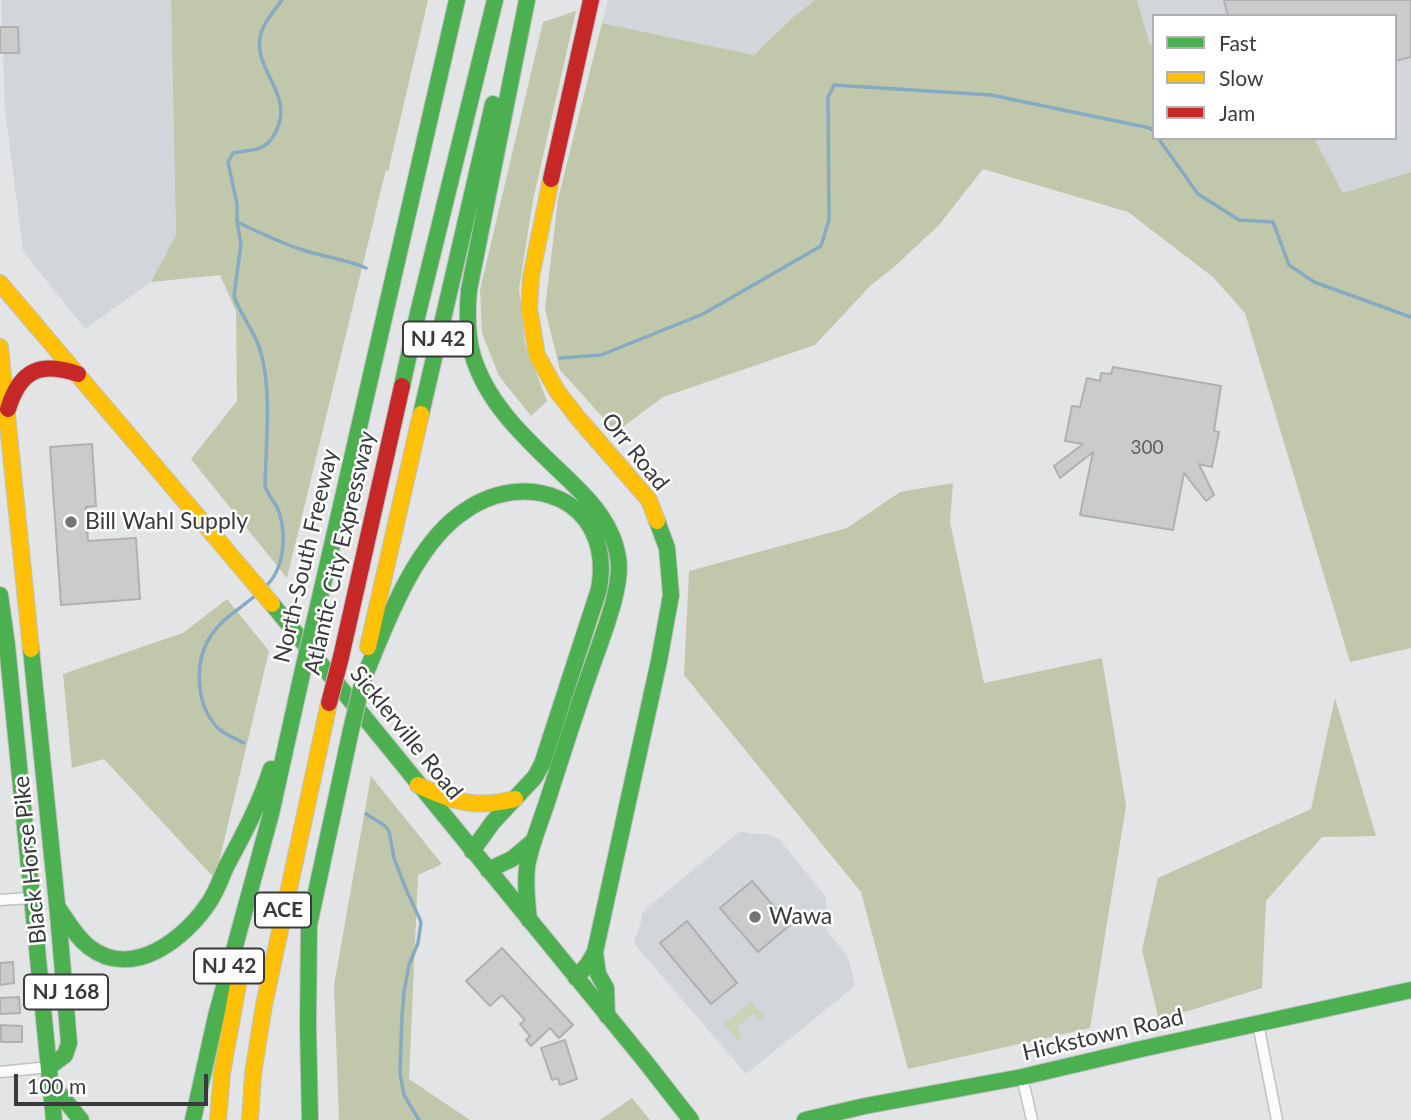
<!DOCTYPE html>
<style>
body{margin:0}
#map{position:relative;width:1411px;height:1120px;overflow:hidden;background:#e3e4e5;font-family:Lato,sans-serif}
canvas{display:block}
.legend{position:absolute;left:1152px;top:14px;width:245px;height:126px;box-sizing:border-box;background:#fff;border:2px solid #b0b0b1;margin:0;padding:9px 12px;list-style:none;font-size:21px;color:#393a3b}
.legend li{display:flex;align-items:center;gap:14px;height:35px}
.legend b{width:35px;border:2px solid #b0b0b1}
.scale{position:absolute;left:14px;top:1074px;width:194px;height:32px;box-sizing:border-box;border:4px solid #393a3b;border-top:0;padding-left:9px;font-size:21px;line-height:24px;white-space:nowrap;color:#393a3b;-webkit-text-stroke:5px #fff;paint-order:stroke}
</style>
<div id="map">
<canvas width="1411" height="1120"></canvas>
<ul class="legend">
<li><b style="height:9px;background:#4caf50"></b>Fast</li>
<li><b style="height:9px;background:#ffc107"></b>Slow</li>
<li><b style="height:9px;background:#c62828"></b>Jam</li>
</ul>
<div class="scale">100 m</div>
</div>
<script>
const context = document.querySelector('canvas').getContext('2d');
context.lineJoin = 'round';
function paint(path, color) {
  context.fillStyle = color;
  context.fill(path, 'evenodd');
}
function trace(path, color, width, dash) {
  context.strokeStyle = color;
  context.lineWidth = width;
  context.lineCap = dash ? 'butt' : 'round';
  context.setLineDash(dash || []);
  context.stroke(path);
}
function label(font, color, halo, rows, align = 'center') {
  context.font = font + ' Lato,sans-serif';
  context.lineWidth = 5;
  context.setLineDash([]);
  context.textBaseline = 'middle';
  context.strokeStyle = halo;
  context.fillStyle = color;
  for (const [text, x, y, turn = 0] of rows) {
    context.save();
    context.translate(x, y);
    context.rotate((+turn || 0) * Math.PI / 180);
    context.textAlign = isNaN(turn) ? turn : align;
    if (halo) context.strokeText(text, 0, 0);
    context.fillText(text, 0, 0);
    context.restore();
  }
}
paint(new Path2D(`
 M1 0H171L176 235 151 282 85 329 23 251 5 110Z
 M608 0H815L792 18 754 55 602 23Z
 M1137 0H1411V172L1343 193 1314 138H1395V16H1154V47L1150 45Z
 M740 831 753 834H766L779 839 826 897 827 931 848 957 855 986 746 1074 636 946 634 941 641 922 642 914 648 907Z`), '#d2d6db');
paint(new Path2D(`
 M751 1002 766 1019 761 1021 754 1013 736 1028 742 1038 738 1040 725 1025V1023Z`), '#ccd2b5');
paint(new Path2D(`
 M171 0H428L388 172 386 169 287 578 191 459 237 401 236 311 220 275 151 282 176 235Z
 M815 0H1137L1150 45 1154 47V138H1314L1343 193 1411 172V648L1350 662 1245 313 1213 277 1128 212 983 169 939 225 893 268 870 286 815 345 663 397 616 432 560 370 545 309 558 199 602 23 754 55 792 18Z
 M576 11 533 200 519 289 525 344 547 401 531 416 499 376 482 333 480 290 543 22Z
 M953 483 950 522 984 683 1102 658 1126 806 1090 1028 908 1069 861 892 684 675 689 571 847 528 900 492Z
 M227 599 269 651 215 879 104 759 72 768 63 674 183 633Z
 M1335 698 1376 836 1322 837 1266 901 1262 988 1159 1020 1142 950 1158 878 1311 809Z
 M371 776 442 864 418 875 409 1079 470 1120H339L334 985Z
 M632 1098 650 1120H600Z`), '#c1c7aa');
trace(new Path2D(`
 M1158 138 1198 194 1239 220 1273 222 1289 265 1314 282 1411 317
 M237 222C259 232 280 243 303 250 324 257 346 259 366 268
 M560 358 601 355 703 314 821 246 829 220 828 97 834 85 991 95 1150 128 1154 132
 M265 587C285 569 287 534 278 509 274 500 267 495 265 485 266 446 272 387 260 350 255 331 240 315 234 296L241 244 237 222V204L228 162 233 153C255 149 267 152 277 129 293 94 254 70 260 37 263 23 274 11 282 0
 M244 743C236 739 227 735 220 730 195 707 193 661 212 634 223 618 241 608 256 595
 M366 814 384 825 389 831 394 858 405 887 421 922 418 943 409 965 404 992 402 1016 400 1073 404 1095 419 1120`), '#85aac1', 3.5);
const building = new Path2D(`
 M1224 0H1411V57L1395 61V16H1228Z
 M0 27H18L19 53H0Z
 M1113 367 1221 386 1214 431 1219 432 1212 467 1199 464 1214 495 1206 501 1184 473 1173 530 1080 515 1093 452 1060 478 1054 466 1083 444 1065 441 1072 406 1080 407 1087 378 1100 381 1101 373 1111 374Z
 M92 444 96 506 86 507 88 541 136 538 140 599 61 605 50 447Z
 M752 881 790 925 758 952 720 908Z
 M687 921 737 983 711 1004 660 943Z
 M502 948 573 1025 559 1038 550 1028 531 1046 526 1040 530 1036 520 1024 525 1020 502 995 490 1006 466 981Z
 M13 962 14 983 0 985V963Z
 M19 997 20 1013 0 1014V998Z
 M1 1025 22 1026V1042H1Z
 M565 1040 577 1079 560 1085 558 1078 552 1080 541 1048Z`);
paint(building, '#cbcbcb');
trace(building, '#b0b0b0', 2);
const street = new Path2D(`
 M0 900 30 898
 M1258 1024 1277 1120
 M0 1072 49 1067
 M1022 1077 1032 1120`);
const fast = new Path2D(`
 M527 0 469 290C467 311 467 333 472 353 487 407 533 445 571 482 593 503 613 526 618 557 623 584 605 629 596 655 579 702 564 749 549 796 542 819 531 843 527 867 525 885 527 902 529 920
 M402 386 418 313 495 0
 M421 414 493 104
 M0 595 7 645 54 1120
 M272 604 644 1060 691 1120
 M315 619 457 0
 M31 649 58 914 69 1043 65 1055 49 1067
 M363 680C385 627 412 550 459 515 525 464 615 499 599 589L542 764 535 777 493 822 472 851
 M488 870 512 859 532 842
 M59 909C68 922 76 937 89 947 133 981 186 938 210 901 217 890 221 878 226 867 243 835 260 804 271 769
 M595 952 598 974 606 988 607 1016
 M576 978 588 964 595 952 659 661 671 595 667 548 657 521
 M51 1083 81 1120
 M193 1120 216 1016 271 814 304 665
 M310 1120 308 1025 309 925 351 730
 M805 1120 865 1106 1022 1077 1141 1049 1411 990`);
const slow = new Path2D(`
 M551 179 531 277 529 308 537 355 557 391 578 418 649 500 657 521
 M0 283 272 604
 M0 347 31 649
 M368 647 421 414
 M418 785C453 802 476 809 515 799
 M218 1120 222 1073 242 963
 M250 1120 253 1074 264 1005 329 703`);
const jam = new Path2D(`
 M551 179 591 0
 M8 409C20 370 40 361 78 374
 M341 657 402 386`);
trace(street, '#c0c1c2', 13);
trace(fast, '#c0c1c2', 18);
trace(slow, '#c0c1c2', 18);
trace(jam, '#c0c1c2', 18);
trace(street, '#fbfbfb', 10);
trace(fast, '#4caf50', 16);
trace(slow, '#ffc107', 16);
trace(jam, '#c62828', 16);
const fastBridge = new Path2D(`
 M304 665 315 619
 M351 730 363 680`);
const jamBridge = new Path2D(`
 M329 703 341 657`);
trace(fastBridge, '#bebfbf', 18, []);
trace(jamBridge, '#bebfbf', 18, []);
trace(fastBridge, '#4caf50', 16);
trace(jamBridge, '#c62828', 16);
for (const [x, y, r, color] of [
 [71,522,7,"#747676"],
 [755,917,7,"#747676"]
]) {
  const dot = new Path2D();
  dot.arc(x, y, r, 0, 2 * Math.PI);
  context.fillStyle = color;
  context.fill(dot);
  trace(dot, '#fff', 2.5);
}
label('19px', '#606061', null, [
 ["300",1147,448]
]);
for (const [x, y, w] of [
 [438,339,70],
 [283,910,56],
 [229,966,70],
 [66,992,84]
]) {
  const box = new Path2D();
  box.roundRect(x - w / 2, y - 17.5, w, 35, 5);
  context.fillStyle = '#fff';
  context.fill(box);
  trace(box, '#393a3b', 2);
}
label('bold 21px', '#393a3b', null, [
 ["NJ 42",438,339],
 ["ACE",283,910],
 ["NJ 42",229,966],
 ["NJ 168",66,992]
]);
label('23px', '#393a3b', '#fff', [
 ["Orr Road",635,452,51],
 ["Atlantic City Expressway",340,553,-77],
 ["North-South Freeway",306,556,-77],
 ["Sicklerville Road",406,733,51],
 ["Black Horse Pike",30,860,-96],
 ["Hickstown Road",1103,1035,-13]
]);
label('23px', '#393a3b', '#fff', [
 ["Bill Wahl Supply",85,522],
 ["Wawa",769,917]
], 'left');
</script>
